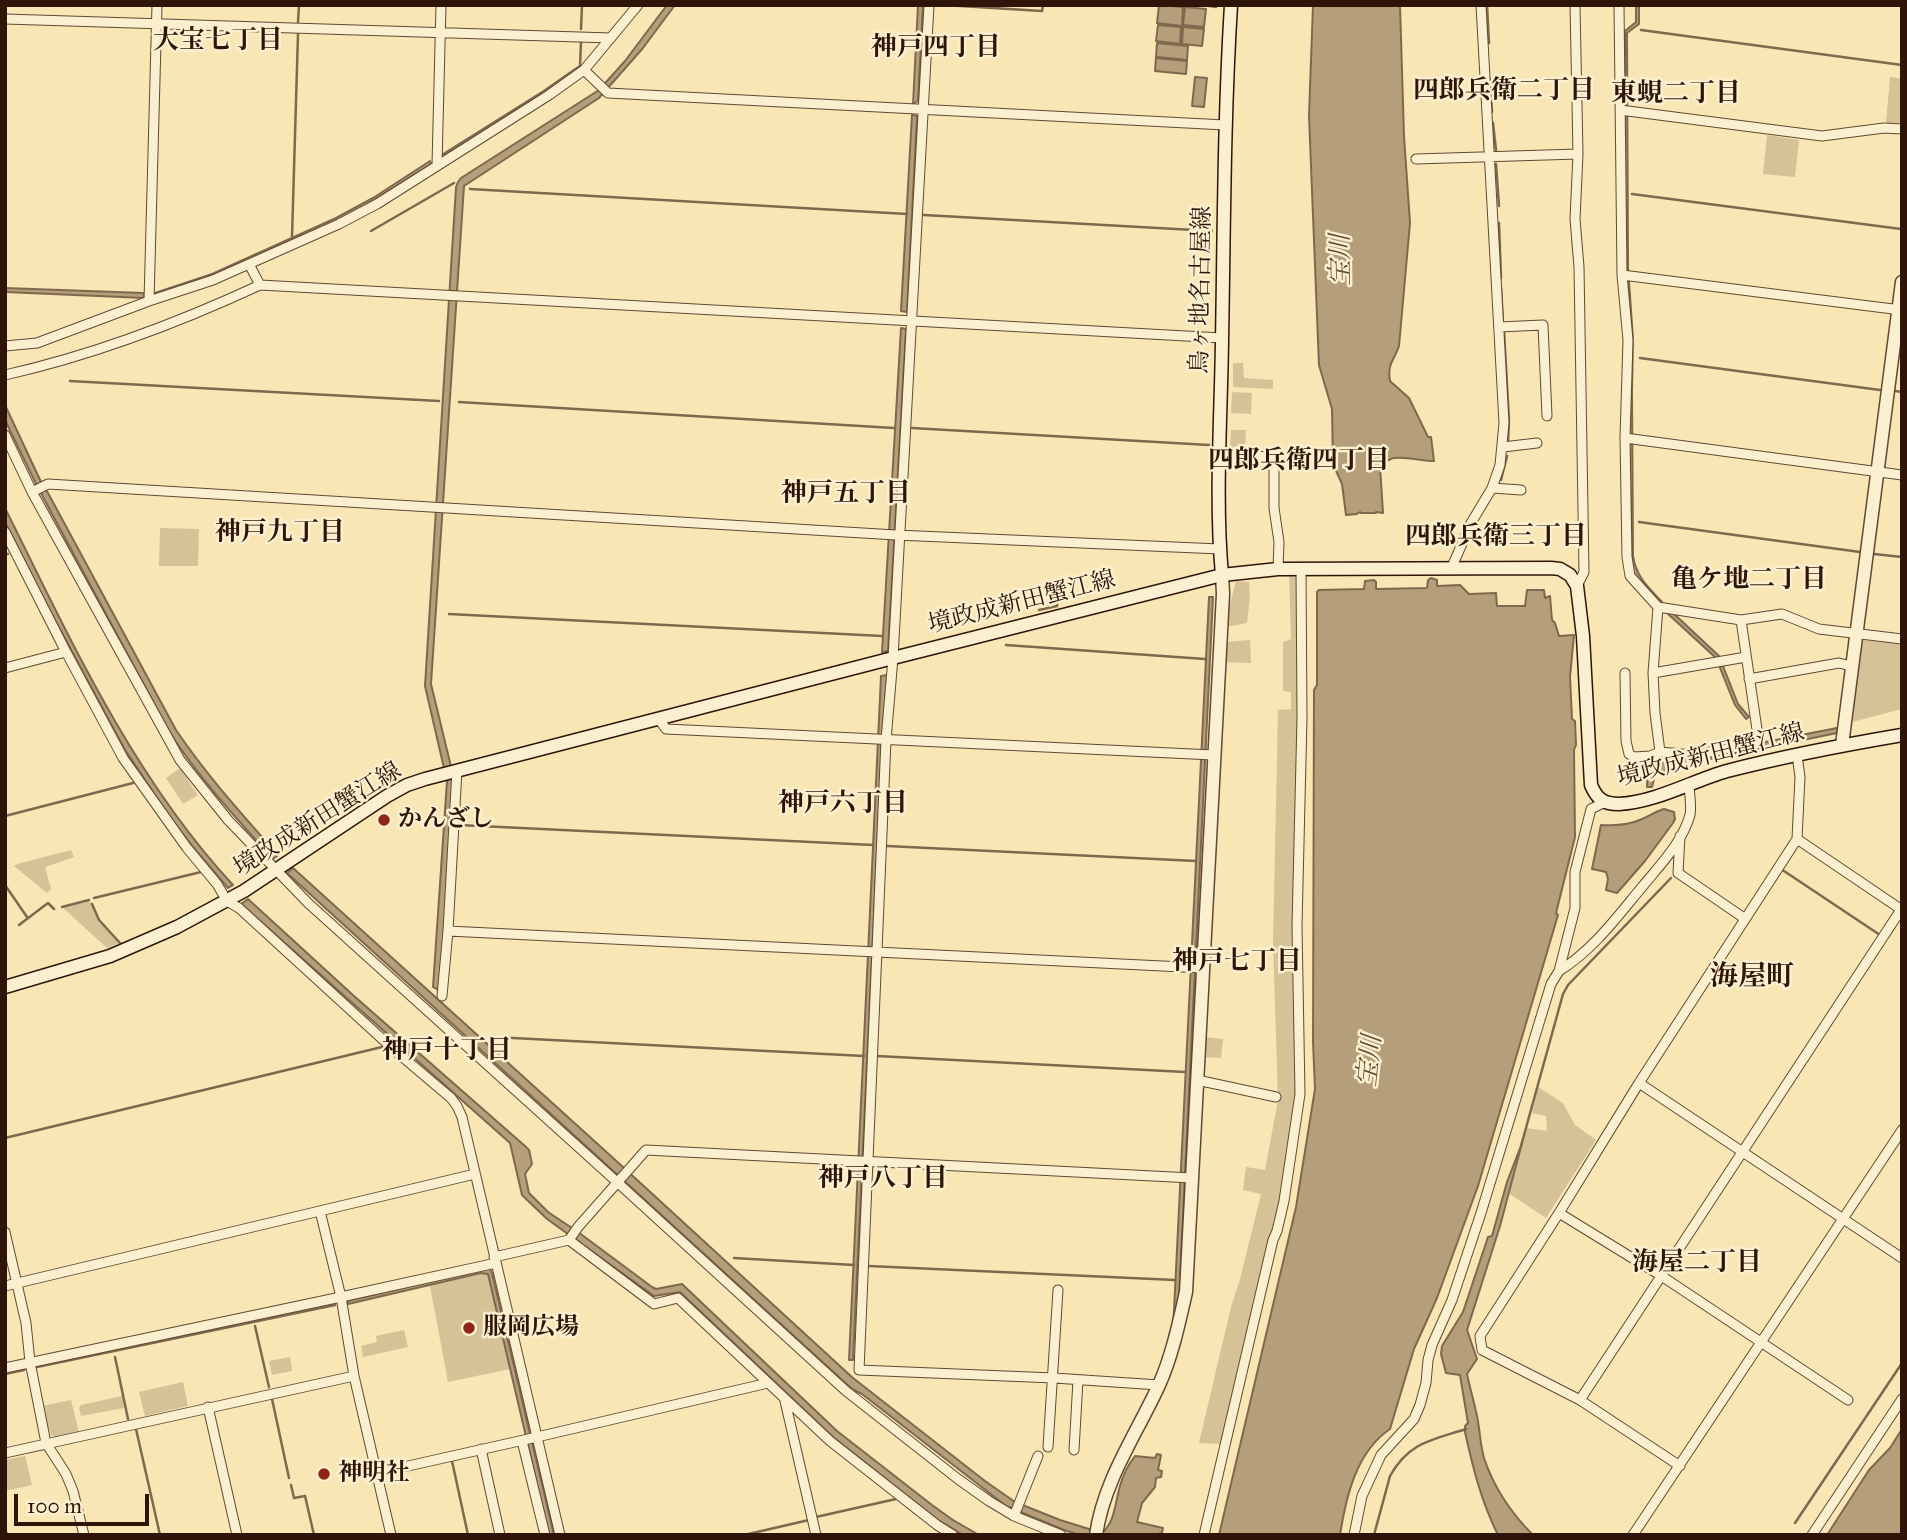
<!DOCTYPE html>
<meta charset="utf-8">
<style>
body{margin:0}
#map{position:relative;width:1907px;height:1540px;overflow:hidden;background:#f8e6b4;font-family:"IM FELL Great Primer",serif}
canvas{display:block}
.frame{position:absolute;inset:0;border:7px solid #2f1509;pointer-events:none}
.scale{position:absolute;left:14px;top:1494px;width:135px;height:32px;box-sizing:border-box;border:4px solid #2f1509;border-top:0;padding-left:9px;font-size:21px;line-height:24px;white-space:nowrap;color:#2f1509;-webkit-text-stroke:5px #faefce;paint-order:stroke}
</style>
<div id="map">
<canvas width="1907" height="1540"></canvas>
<div class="frame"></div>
<div class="scale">100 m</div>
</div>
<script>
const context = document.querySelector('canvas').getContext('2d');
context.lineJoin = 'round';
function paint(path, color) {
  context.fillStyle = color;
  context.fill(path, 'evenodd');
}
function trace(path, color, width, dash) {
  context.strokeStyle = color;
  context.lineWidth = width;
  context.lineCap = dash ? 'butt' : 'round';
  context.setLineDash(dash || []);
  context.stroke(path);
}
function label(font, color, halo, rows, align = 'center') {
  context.font = font + ' "IM FELL Great Primer","Noto Serif JP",serif';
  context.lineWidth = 5;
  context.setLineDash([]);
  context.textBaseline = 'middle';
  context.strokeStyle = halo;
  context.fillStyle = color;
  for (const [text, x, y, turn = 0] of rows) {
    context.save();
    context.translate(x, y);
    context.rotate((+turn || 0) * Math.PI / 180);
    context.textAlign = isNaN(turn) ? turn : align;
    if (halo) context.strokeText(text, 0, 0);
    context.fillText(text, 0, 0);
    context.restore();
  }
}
paint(new Path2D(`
 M1890 77 1902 79V124L1886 123Z
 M1767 135 1799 140 1795 177 1763 174Z
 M1233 363H1243L1244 378 1273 380V389L1233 387Z
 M1232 392 1252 393 1251 414 1231 413Z
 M1231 430H1246L1245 447 1242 452 1230 451Z
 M160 528 199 529 198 566H159Z
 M1296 573 1298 584V1071C1288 1198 1252 1321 1221 1444L1199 1443 1231 1307 1240 1279 1261 1194 1243 1190 1246 1167 1265 1170 1278 1100 1273 943 1278 710 1291 709V692L1283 691V642L1291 639 1289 574Z
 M1236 581 1249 582 1250 597 1247 623 1226 627V619Z
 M1250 640 1251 663 1223 662 1224 642Z
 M1862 640 1902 644V709L1852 722Z
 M180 768 198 795 183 804 166 778Z
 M71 850 74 857 45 867 51 889 47 893 14 866 17 864Z
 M90 901 98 921 120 943 107 948 63 908Z
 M1203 1037 1223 1039 1221 1058 1202 1057Z
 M1538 1087 1563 1103 1575 1125 1596 1140 1546 1218 1508 1193 1527 1128 1547 1131 1546 1116 1532 1113Z
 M481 1273 488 1274 510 1369 448 1382 430 1286Z
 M404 1330 408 1347 363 1357 361 1346 377 1342 376 1336Z
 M290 1357 292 1371 272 1375 269 1361Z
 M183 1382 188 1406 145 1416 139 1392Z
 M122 1396 124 1408 81 1416 79 1408 81 1405Z
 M71 1400 79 1432 55 1437 51 1435 42 1406Z
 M25 1456 32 1485 5 1491V1460Z`), '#d6c297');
const water = new Path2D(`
 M667 5H675L643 48 599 98 464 186 431 684 454 779 440 991 433 987 447 781 425 686 456 187 458 182 461 178 599 90 625 61Z
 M918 5H923L918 101 913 104Z
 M1159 5 1183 7 1182 26 1157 23Z
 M1313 5H1400L1404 136 1410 223 1399 346C1394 361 1387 363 1390 381L1409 398 1428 437H1431L1434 461C1422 461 1400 455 1391 459 1387 460 1384 464 1380 466L1383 513 1376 512V513H1361L1360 512 1357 514 1346 515 1342 484 1333 464 1332 409 1319 365 1309 116Z
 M1636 5H1639V24L1627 33 1628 267 1633 339 1632 392 1633 556C1636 577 1649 588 1662 602H1656L1634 576 1632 569 1625 268V31L1636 22Z
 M1185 7 1206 9 1204 27 1183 25Z
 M1158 25 1181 27 1180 44 1156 41Z
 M1183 27 1204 29 1202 46 1182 44Z
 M1157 43 1188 46 1187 60 1156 57Z
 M1156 58 1187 61 1186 74 1155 71Z
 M1195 77 1207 78 1204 107 1192 106Z
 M912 115 917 116 907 312 901 311Z
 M430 161 431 164 374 200 337 221 213 276 155 295V293L212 274 336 218 373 198Z
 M5 288 144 293V298L5 292Z
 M901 328 906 329 888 651 882 652Z
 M5 405 42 484 48 493 176 730C208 777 241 813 278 855L273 859C236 818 200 779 170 733L37 486 5 420Z
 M5 508C70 639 133 777 233 885L228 888 193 847 172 820 125 750 47 605 5 522Z
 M1431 578 1437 580V586L1460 585 1469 594 1496 593 1497 606H1525L1527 590H1544L1545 598 1550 596 1552 620 1555 623 1559 636 1574 635 1570 677 1572 719 1575 721 1576 745 1574 750 1575 837 1556 913 1558 915 1478 1186 1437 1298 1414 1349 1390 1429C1356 1452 1346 1497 1340 1535H1219L1296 1207 1315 1089 1313 1042 1314 690 1317 685V592L1319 590 1364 589 1365 581 1374 580 1376 582V589L1427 588 1428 580Z
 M1209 597H1213L1179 1298 1173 1331Z
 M1672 612 1719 656 1738 704 1749 717 1746 719 1735 705 1716 658 1667 613Z
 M887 675 882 744 853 1360H849L881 676Z
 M1837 728V733L1691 763 1660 773 1655 775 1652 787H1647L1648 757 1663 754 1694 756Z
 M1664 809 1674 812 1675 819 1673 823 1645 861 1617 893 1606 890 1608 879 1606 872 1592 869 1601 825C1615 826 1629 825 1642 819 1650 816 1656 811 1664 809Z
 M293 868 623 1167 853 1378 985 1481 1015 1502 1060 1520 1102 1533C1115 1522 1115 1503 1120 1486 1123 1475 1128 1465 1135 1456L1155 1458 1157 1454 1161 1455 1158 1470 1162 1471 1161 1477 1156 1478 1155 1487 1142 1503 1137 1522 1163 1528 1162 1533 1153 1535H1080L1064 1530 1006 1506 862 1394 852 1389 287 873Z
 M248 899 354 996 525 1146 529 1150 532 1164 525 1174 529 1193 548 1212 578 1232 652 1287 656 1289 682 1284 837 1431 932 1505 953 1520 979 1535H963L938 1520 833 1437 680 1292 654 1296 547 1219 522 1195 510 1143 241 904Z
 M1522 1143 1500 1226 1467 1330 1477 1359 1467 1374C1470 1388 1474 1402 1477 1416 1480 1430 1480 1444 1484 1458 1494 1488 1511 1513 1533 1535H1498C1481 1501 1473 1468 1465 1432V1426L1468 1423 1460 1375 1446 1373 1441 1354 1442 1346 1463 1312 1488 1237 1492 1236 1507 1182Z
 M489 1268 492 1273 554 1535H549L488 1274 481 1273 348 1304 347 1301Z
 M1902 1429V1535H1827L1869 1470 1890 1448Z`);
paint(water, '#b49f7a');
trace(water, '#7f684d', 2);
trace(new Path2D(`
 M944 5 1042 11 1043 5
 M1203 5 1216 7
 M1487 5 1489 43
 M298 22 299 5
 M581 29 582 5
 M1641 30 1902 65
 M1490 80 1492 112
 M1493 123 1496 150
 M442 155 544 91 577 68 580 66 581 42
 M1496 164 1499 206
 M470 189 907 214
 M1632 194 1901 229
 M924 215 1212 231
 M1499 223 1501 278
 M371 231 454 183
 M292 237 298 34
 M1501 287 1503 323
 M1504 331 1509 421 1508 441
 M1640 358 1880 390
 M70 381 439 401
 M1895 391 1902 392
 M459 402 894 428
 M912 428 1209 445
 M1501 480 1507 456
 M1639 522 1860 552
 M5 554H8
 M1874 554 1902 557
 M1039 610 1057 606 1060 580
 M449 614 882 636
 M1006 645 1205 659
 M5 816 133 783
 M459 825 873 845
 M887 846 1196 861
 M1781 869 1880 935
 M5 885 27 917
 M94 898 201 872
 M92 904 99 920 120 943
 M62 907 89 900
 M19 925 48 903 54 909
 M493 1037 864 1056
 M877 1056 1185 1072
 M5 1138 382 1047
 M1521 1146 1563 994 1568 985 1671 878
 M734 1258 854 1265
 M869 1266 1175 1280
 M255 1326 269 1387
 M115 1357 128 1419
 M37 1367 335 1305
 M5 1374 24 1370
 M272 1399 289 1478
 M136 1429 160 1535
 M5 1457 43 1449
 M452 1461 468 1535
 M291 1485 294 1498 305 1496 314 1535
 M816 1517 896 1499
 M1795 1523 1902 1363
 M5 1528 7 1535
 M744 1535 809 1520
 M1374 1535 1390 1476C1409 1442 1432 1440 1466 1429`), '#7f684d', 2.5);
const minor = new Path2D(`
 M929 5 893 658 886 740 859 1370 1054 1378 1159 1385
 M1575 5 1578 154 1575 219 1579 267 1584 572 1577 586
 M1619 5 1622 275 1628 340 1625 438 1627 557 1630 576 1658 607 1741 620 1782 614 1819 629 1902 639
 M5 19 611 38
 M584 70 608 93 1225 125
 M1620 110 1822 136 1884 128 1902 129
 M1416 159 1578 154
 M437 165 441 5
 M249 264 260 285
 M1622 275 1901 310
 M149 301 157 5
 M1499 327 1543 325 1547 416
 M5 346 37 343 149 301 213 280 339 224 377 204 549 95 584 70 638 5
 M5 375C94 355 178 323 260 285L1222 338
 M5 435 32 492 180 760 228 820 308 903 617 1182 846 1391 958 1479 989 1501 1014 1516 1061 1535
 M1625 438 1902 475
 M1503 447 1537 443
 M1220 455 1274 457V508L1279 542 1278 569
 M1492 488 1521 490
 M32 492 48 484 896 535 1220 549
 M5 532 66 652 123 758 187 848 217 884 227 901 239 908 392 1048 451 1098 457 1106 462 1117 560 1535
 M1451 569 1471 523 1492 488 1500 465 1504 423 1481 5
 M1658 607 1653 673 1655 713 1660 752
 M5 668 66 652
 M1625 673 1626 741 1629 754 1634 757 1650 756 1660 752 1693 755 1759 743 1741 620
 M1653 673 1746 657
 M1749 679 1839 663 1851 666
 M658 718 666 729 1213 755
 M1680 836 1678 873 1744 918
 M1797 839 1902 910
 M448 931 1203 968
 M1559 971C1593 950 1617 917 1642 887 1660 865 1682 843 1690 815 1692 806 1689 793 1689 783
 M442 996 448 931 457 770
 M1197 1080 1276 1097
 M1639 1083 1902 1258
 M320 1211 341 1297 354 1376 391 1535
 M1559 1213 1660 1275 1848 1400
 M5 1232 26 1323 30 1362 46 1443 66 1474 73 1491 84 1535
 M569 1240 578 1227 646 1150 1192 1178
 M494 1257 569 1240 654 1304 678 1298 830 1441 937 1525 953 1535
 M5 1286 475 1174
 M5 1368 341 1297 496 1263
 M1580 1400 1902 908
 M785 1401 816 1535
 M208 1407 237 1535
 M522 1441 545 1535
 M1048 1447 1058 1290
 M481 1449 500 1535
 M1074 1450 1078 1380
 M5 1453 354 1376
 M1680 1466 1580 1400 1482 1350 1480 1336 1559 1213 1639 1083 1797 839 1800 777 1797 755
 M377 1473 537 1437 768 1383
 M1014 1516 1038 1456
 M1204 1535 1273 1240 1277 1231 1284 1201 1300 1094 1297 926 1302 718 1301 568
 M1354 1535 1362 1496 1381 1455 1414 1419 1420 1405 1426 1383 1428 1360 1432 1345 1452 1300 1481 1213 1551 984 1559 971 1575 908V872L1591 809 1603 803
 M1633 1535 1902 1130
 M1812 1535 1902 1399`);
const tertiary = new Path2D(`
 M1842 745 1902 282
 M1096 1535C1104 1480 1136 1435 1159 1385 1172 1356 1179 1323 1186 1292L1223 594 1222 575`);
const secondary = new Path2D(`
 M1222 575C1215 500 1221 417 1222 341 1224 229 1224 117 1231 5
 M5 987 110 956 177 927 244 891 387 796 407 785 425 779 893 658 1222 575 1278 569 1551 568 1560 569 1570 575 1577 586 1583 636 1591 785C1597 799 1603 804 1619 804 1656 802 1692 781 1727 771 1785 756 1843 745 1902 735`);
trace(minor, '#614934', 11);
trace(tertiary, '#614934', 15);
trace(secondary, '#2f1509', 15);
trace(minor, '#faefce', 9);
trace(tertiary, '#faefce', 12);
trace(secondary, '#faefce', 12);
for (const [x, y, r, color] of [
 [384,820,7,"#8f2418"],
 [469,1328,7,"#8f2418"],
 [324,1474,7,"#8f2418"]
]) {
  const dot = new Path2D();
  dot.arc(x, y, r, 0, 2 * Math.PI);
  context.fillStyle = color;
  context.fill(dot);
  trace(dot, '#faefce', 2.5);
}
label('24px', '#2f1509', '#faefce', [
 ["鳥ヶ地名古屋線",1202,290,-89],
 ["境政成新田蟹江線",1022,603,-14],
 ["境政成新田蟹江線",1711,756,-14],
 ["境政成新田蟹江線",318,820,-32]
]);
label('bold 24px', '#2f1509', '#faefce', [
 ["かんざし",398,820],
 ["服岡広場",483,1328],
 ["神明社",338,1474]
], 'left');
label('bold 26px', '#2f1509', '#faefce', [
 ["大宝七丁目",218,42],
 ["神戸四丁目",936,49],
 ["四郎兵衛二丁目",1504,92],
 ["東蜆二丁目",1676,95],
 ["四郎兵衛四丁目",1299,462],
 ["神戸五丁目",846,495],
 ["神戸九丁目",280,534],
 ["四郎兵衛三丁目",1496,538],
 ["亀ケ地二丁目",1749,581],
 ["神戸六丁目",843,805],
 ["神戸七丁目",1237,963],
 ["神戸十丁目",447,1052],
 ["神戸八丁目",883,1180],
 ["海屋二丁目",1697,1264]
]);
label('italic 26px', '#644c36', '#faefce', [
 ["宝川",1342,260,-91],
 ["宝川",1371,1061,-84]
]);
label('bold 28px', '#2f1509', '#faefce', [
 ["海屋町",1752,978]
]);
</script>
